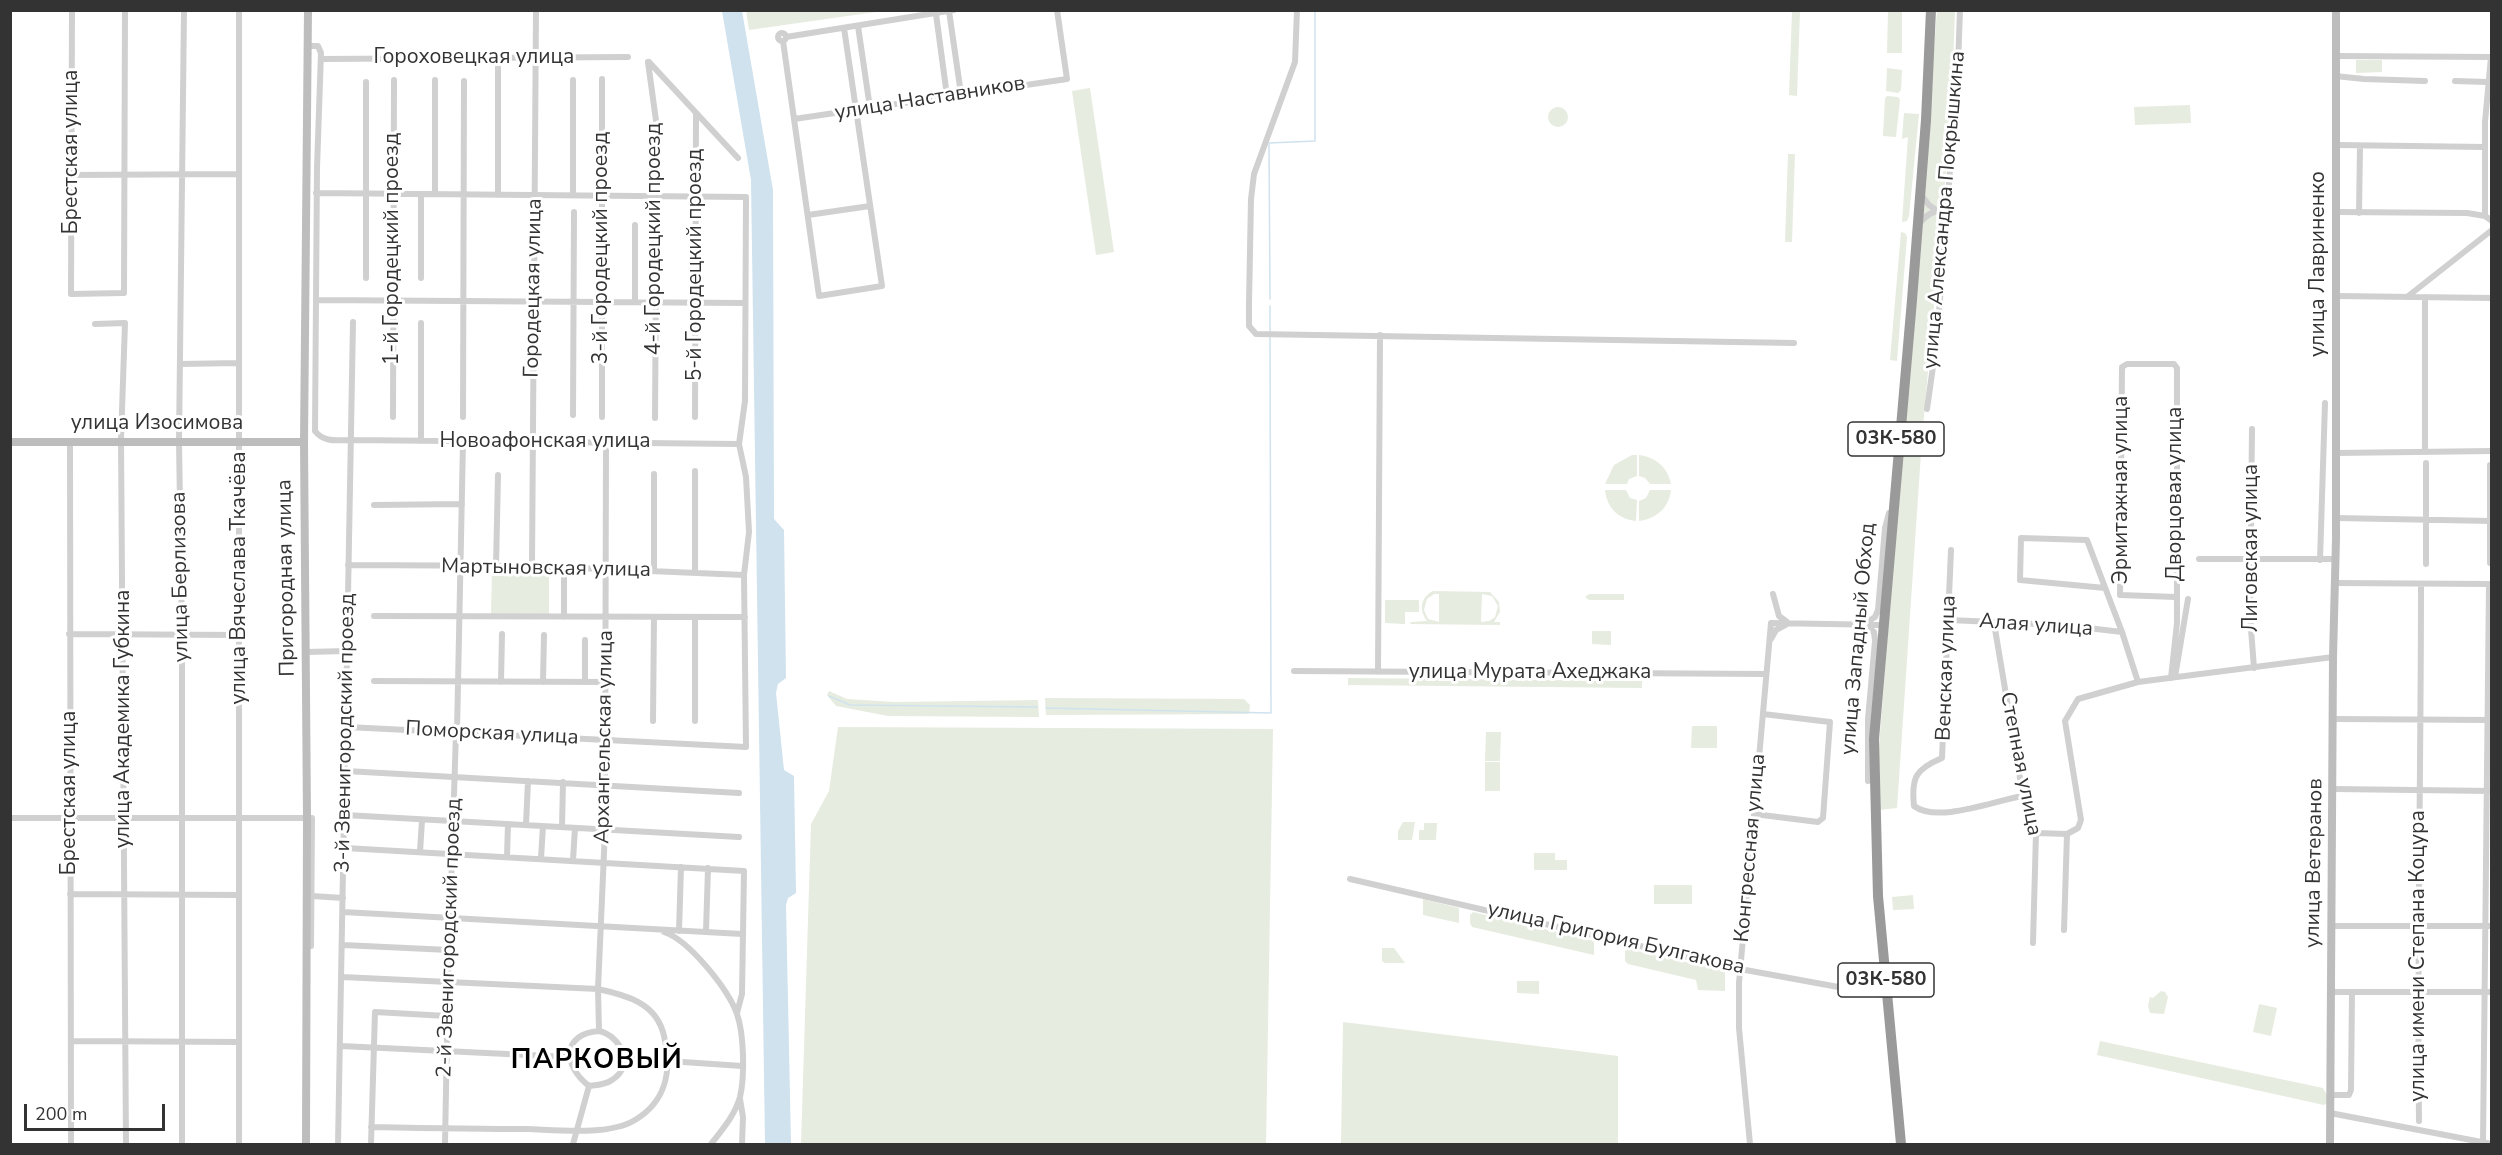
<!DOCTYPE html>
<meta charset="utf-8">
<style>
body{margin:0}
#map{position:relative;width:2502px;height:1155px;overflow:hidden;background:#fff;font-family:"Nunito Sans",sans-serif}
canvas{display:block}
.frame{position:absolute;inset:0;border:12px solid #333;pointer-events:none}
.scale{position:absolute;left:24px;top:1104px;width:141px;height:27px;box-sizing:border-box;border:3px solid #333;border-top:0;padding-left:8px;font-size:18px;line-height:21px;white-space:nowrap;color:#333;-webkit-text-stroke:4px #fff;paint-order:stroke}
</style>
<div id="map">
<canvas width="2502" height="1155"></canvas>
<div class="frame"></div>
<div class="scale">200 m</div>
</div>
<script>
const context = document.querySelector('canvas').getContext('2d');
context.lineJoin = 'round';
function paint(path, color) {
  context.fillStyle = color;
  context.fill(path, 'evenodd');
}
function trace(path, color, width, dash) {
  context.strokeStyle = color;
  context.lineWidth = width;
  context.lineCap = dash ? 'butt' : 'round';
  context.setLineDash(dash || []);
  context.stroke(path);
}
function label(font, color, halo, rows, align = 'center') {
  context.font = font + ' "Nunito Sans",sans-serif';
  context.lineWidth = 6;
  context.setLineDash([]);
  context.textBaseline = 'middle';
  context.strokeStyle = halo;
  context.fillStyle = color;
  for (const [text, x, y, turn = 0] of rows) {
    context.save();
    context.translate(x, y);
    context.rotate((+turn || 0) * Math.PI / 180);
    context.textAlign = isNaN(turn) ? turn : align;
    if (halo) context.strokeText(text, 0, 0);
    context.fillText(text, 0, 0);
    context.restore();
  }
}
paint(new Path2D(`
 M746 10H883V11L749 30Z
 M1792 11H1800L1797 96 1789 95Z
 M1888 11H1902V53H1887Z
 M1937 11H1955L1951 117 1922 438 1897 808 1879 810V746Z
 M2356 60H2382V72L2356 73Z
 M1887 68 1902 70 1901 90 1898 93 1886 91Z
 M1090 88 1114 252 1096 255 1072 91Z
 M1887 96 1898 97 1900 100 1896 137 1883 136 1885 98Z
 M2190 105 2191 123 2135 125 2134 107Z
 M1548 117a10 10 0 1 1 20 0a10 10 0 1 1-20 0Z
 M1904 113 1919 114 1909 216 1907 221 1902 222 1908 137 1902 139Z
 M1788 154H1795L1792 242H1785Z
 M1901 232 1905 233 1907 237 1897 361 1890 360Z
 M1632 455H1637V476L1629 479 1627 484H1605L1614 465Z
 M1639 455C1656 457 1668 468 1671 484H1650L1645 478 1639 476Z
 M1605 490H1626L1630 498 1637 500 1636 521C1618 519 1607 508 1605 490Z
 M1650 490H1671C1669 508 1656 519 1639 521V501L1646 498Z
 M492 569 549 570V614H491Z
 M1433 591 1490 592 1499 602 1500 612 1494 622H1500V625L1410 624 1411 622 1427 621C1419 610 1420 598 1433 591ZM1434 594H1439V622L1428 619 1424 610 1427 599ZM1482 594 1492 596 1498 606 1495 617 1489 621 1481 622Z
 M1589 594H1624V600H1589L1585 597Z
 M1385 600H1419V612H1405V624L1385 623Z
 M1592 631H1611V645L1592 644Z
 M1348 678 1642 681V688L1348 685Z
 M829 691 847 699 894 702 1038 700 1039 717 888 716 836 706 827 695Z
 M1045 698 1244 699 1250 705 1249 714 1046 715Z
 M1692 726H1717V748H1691Z
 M838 727 1273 729 1266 1144H801L811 824 829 791Z
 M1486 732H1501L1500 761H1485Z
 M1485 762H1500V791H1485Z
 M1403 822H1415L1412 840H1398V831Z
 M1424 823H1437L1436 840H1419V830H1424Z
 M1534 853H1555V860H1567V870H1534Z
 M1654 885H1692V904H1654Z
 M1913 895 1914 909 1893 910 1892 897Z
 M1423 899 1459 908V923L1423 915Z
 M1473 912 1594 941V955L1472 927 1470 923V915Z
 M1382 948H1394L1405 963H1385L1382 961Z
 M1628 949 1725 971V991L1698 990 1696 980 1628 964 1625 961V951Z
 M1517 981H1539V994L1517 993Z
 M2161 991 2165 992 2168 997 2164 1014 2150 1013 2148 1006 2150 997 2153 998Z
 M2259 1004 2277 1008 2271 1036 2253 1032Z
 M1343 1022 1618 1056V1144H1341Z
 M2100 1041 2323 1088 2330 1101 2324 1105 2097 1055Z`), '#e6ecdf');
paint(new Path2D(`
 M722 11H742L773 190 774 519 784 530 786 678 778 684 776 693 784 770 794 776 796 893 788 898 786 905 791 1144H765L751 180Z`), '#cfe2ee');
trace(new Path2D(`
 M1270 299 1269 143 1315 141V10
 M1270 306V333
 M829 696 850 705 1037 707
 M1046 708 1271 713 1270 337`), '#cfe2ee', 1.5);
trace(new Path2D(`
 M72 10 71 294 124 293 125 10
 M239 10V1144
 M1297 10 1295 62 1254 174 1251 199 1249 303V326L1256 334 1794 343
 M949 11 961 94
 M936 14 947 96
 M858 26 870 108
 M778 37a4 4 0 1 1 8 0a4 4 0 1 1-8 0Z
 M786 37 954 10
 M783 41 819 296 882 286 844 28
 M307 46H318L321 53 317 168 315 431C324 443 338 440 351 440L739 444
 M2335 56 2492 57
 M321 59 628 57
 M498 59V195
 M648 62 657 128 655 418
 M649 62 738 158
 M2335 76 2364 79 2425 81
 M573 80V195
 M2455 81 2487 82
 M794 119 1067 79 1057 10
 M2337 145 2485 147
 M71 175 238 174
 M316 193 746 197 745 401 739 444 746 477 749 532 744 575 746 747 347 727
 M435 194V80
 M1922 196 1929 205 1936 210
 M2337 212 2467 213 2485 216 2492 221
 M2359 213 2360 146
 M808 215 870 206
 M2485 216V122L2491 57
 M1919 224C1927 214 1934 210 1946 210
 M635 225V301
 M366 278V82
 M421 278V194
 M2336 296 2492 298
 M2407 297 2492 230
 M316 300 744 303
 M95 324 125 323 121 439 126 1144
 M180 364 239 363
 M1927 409 1937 338 1958 66 1960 10
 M573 415 574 212
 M393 417 394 80
 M463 417 464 81
 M602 417V79
 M695 417 696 113
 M2252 429 2250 616 2254 668
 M421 441V323
 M70 442 71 1144
 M2425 452V297
 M2336 453 2492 451
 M695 471V573
 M374 505 462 504
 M2336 518 2492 521
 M1951 550 1942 758C1916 769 1911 777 1914 806 1938 824 1996 800 2023 796
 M2199 559H2336
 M2320 560 2325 403
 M2490 563V465
 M2426 564V463
 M348 565 532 566 744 575
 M496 566 498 475
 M532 566 536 10
 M654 571V474
 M2335 583 2491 584
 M2105 588 2020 580 2021 538 2087 540 2122 632 2138 682
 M1773 594 1779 616 1787 622
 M374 616 745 617
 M564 617V567
 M1949 620 2062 625 2122 632
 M1866 623 1875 617 1878 610 1885 528 1889 513
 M1994 623 2027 820 2029 828 2036 833 2033 943
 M1863 624 1874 632 1875 641 1868 719V781
 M69 634 240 635
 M1771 639 1776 630 1787 624
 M306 652 347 651
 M1294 671 1766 674
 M1378 672 1380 335
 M2175 677 2188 599
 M2171 678 2177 623V368L2174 364H2127L2122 367 2120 595 2176 597
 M374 681 605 682
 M501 682 502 634
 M543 682 544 635
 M585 682V640
 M2336 719 2491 720
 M653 721 654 617
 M695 721V617
 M457 732 463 442
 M346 771 739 793
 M2334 789 2492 791
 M1754 814 1818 822 1823 818 1830 722 1763 714
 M345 815 739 837
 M10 818H307
 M526 825 528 781
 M562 827 563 782
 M2036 833 2067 834 2078 828 2081 820 2065 721 2078 699 2138 682 2333 657
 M345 848 744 871 742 994 737 1013
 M420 852 422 820
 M507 856 508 824
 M541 858 543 826
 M573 860 575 828
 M1350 879 1740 969 1882 995
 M70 894 238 895
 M312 896 343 898
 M343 912 742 934
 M2331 926H2492
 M2064 930 2067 834
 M679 931 681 867
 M706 931 708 868
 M664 932C689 940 728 989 737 1014 744 1034 745 1076 740 1097 735 1115 722 1130 711 1144
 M343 945 449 950
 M311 946 312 818
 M342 977 598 989C626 995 657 1003 664 1036 672 1069 667 1101 635 1120 609 1136 557 1130 527 1129 475 1129 423 1128 371 1127
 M2330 992H2492
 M599 1031 598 989 605 830 606 443
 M599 1031C621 1036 635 1066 612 1080 605 1085 597 1085 589 1086 563 1066 561 1034 599 1031Z
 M71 1041 238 1042
 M341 1046 569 1057
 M624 1058 742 1066
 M2330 1095H2349L2351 1090 2352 992
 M740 1099 743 1117 742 1144
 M2330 1113 2492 1144
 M2419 1121C2417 942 2421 763 2421 584
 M2483 1143 2489 584
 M182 1144V635L179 441 184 10
 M338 1144 353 322
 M371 1144 375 1012 447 1016
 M445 1144 448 982 456 732
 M573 1144 589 1086
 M1750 1144 1739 1028V983L1771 623 1884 625`), '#d0d0d0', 6);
trace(new Path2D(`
 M10 442H304
 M306 1144 307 818 304 442 308 10
 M2330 1144 2333 657 2336 539V10`), '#bdbdbd', 8);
trace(new Path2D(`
 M1901 1144 1878 896 1874 739 1912 300 1926 120 1931 10`), '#9a9a9a', 10);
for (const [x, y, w] of [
 [1896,439,96],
 [1886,980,96]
]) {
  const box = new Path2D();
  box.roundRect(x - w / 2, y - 17, w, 34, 4.5);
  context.fillStyle = '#fff';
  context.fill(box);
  trace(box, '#333', 1.5);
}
label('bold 20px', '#333', null, [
 ["03К-580",1896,439],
 ["03К-580",1886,980]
]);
label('21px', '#333', '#fff', [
 ["Гороховецкая улица",474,58],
 ["улица Наставников",930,99,-9],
 ["Брестская улица",72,152,-90],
 ["улица Александра Покрышкина",1945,210,-85],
 ["4-й Городецкий проезд",655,239,-90],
 ["3-й Городецкий проезд",602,248,-90],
 ["1-й Городецкий проезд",393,249,-90],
 ["улица Лавриненко",2319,264,-90],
 ["5-й Городецкий проезд",696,265,-90],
 ["Городецкая улица",534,288,-89],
 ["улица Изосимова",157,424],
 ["Новоафонская улица",545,442],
 ["Эрмитажная улица",2122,490,-90],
 ["Дворцовая улица",2176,494,-90],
 ["Лиговская улица",2252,548,-90],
 ["Мартыновская улица",546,569,1],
 ["улица Берлизова",181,577,-91],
 ["улица Вячеслава Ткачёва",240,578,-90],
 ["Пригородная улица",287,578,-91],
 ["Алая улица",2036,626,4],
 ["улица Западный Обход",1859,639,-85],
 ["Венская улица",1947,668,-88],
 ["улица Мурата Ахеджака",1530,673],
 ["улица Академика Губкина",124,719,-90],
 ["3-й Звенигородский проезд",346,733,-89],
 ["Поморская улица",492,734,3],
 ["Архангельская улица",605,737,-89],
 ["Степная улица",2020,764,79],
 ["Брестская улица",70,793,-90],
 ["Конгрессная улица",1751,848,-85],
 ["улица Ветеранов",2315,863,-89],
 ["2-й Звенигородский проезд",450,938,-88],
 ["улица Григория Булгакова",1616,939,13],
 ["улица имени Степана Коцура",2419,956,-90]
]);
context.letterSpacing = '1.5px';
label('bold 27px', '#000', '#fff', [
 ["ПАРКОВЫЙ",597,1061]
]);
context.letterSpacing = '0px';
</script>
